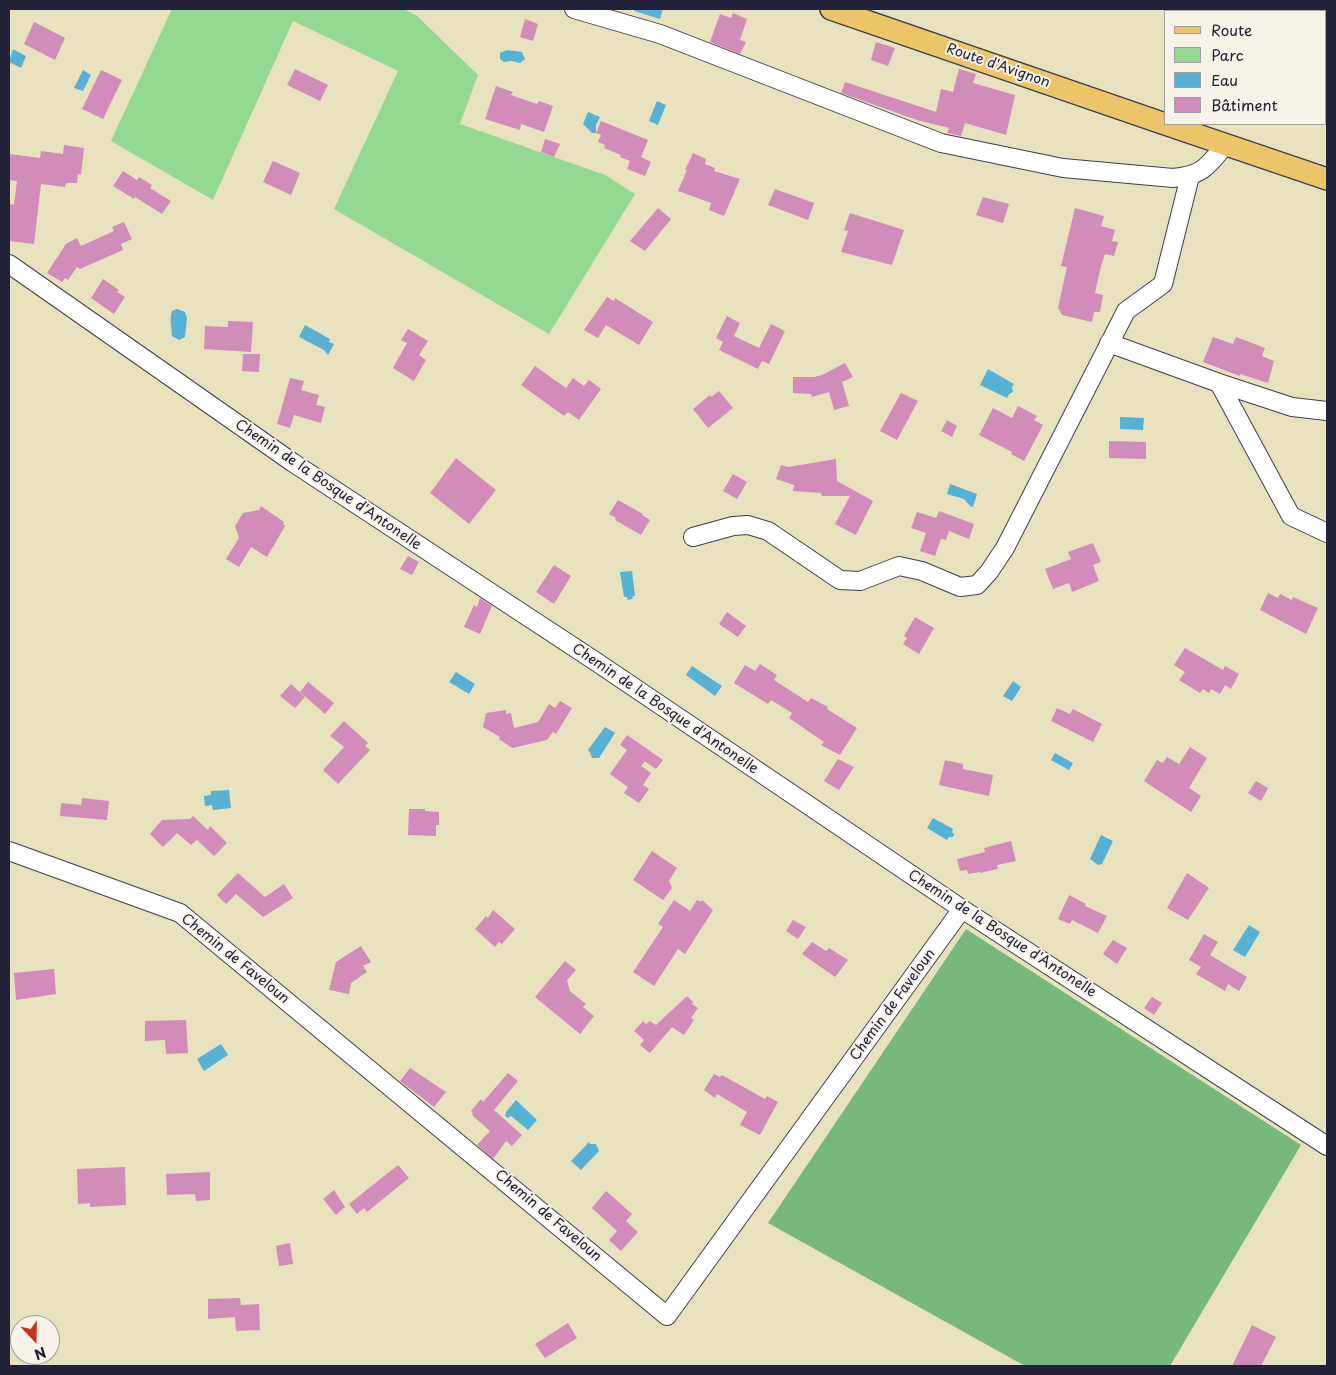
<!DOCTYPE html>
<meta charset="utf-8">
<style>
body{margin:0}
#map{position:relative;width:1336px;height:1375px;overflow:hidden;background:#e8e1be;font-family:"Playpen Sans",sans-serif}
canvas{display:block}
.frame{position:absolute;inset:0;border:10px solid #22223b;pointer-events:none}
.legend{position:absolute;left:1164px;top:10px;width:162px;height:115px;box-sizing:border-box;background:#f7f3e8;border:1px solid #a29fa3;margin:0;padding:6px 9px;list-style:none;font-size:15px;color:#22223b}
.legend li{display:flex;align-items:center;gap:10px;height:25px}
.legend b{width:25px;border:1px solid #a29fa3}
.north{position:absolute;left:10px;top:1315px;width:50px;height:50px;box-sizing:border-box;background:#f7f3e8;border:1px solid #a29fa3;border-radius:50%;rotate:159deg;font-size:14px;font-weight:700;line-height:20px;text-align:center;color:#22223b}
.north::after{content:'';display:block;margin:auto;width:18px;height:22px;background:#c8321e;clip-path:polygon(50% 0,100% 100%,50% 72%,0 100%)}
</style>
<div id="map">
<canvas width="1336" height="1375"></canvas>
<div class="frame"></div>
<ul class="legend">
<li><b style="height:6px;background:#edc569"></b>Route</li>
<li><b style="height:14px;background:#94d992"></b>Parc</li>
<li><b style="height:14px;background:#56b1d4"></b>Eau</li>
<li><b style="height:14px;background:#d18cba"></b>Bâtiment</li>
</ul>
<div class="north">N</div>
</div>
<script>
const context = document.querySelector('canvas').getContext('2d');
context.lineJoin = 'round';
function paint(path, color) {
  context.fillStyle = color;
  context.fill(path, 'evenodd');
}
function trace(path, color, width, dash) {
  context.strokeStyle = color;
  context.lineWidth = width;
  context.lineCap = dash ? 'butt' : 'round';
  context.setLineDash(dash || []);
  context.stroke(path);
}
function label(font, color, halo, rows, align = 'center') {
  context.font = font + ' "Playpen Sans",sans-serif';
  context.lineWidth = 4;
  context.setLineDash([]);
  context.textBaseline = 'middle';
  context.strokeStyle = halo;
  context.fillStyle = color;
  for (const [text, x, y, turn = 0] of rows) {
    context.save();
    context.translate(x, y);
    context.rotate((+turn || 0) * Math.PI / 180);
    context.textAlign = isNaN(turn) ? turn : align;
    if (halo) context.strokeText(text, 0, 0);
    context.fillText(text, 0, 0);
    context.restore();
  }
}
paint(new Path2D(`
 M172 9H403L416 15 478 75 460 124 605 175 635 194 549 334 334 209 398 71 293 21 213 200 111 141Z`), '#94d992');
paint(new Path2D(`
 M966 929 1301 1145 1170 1366H1025L768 1223Z`), '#77b97c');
paint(new Path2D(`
 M635 9H663L660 19 634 11Z
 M13 49 26 56 21 68 9 62Z
 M507 50 522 52 525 59 520 63 511 61 504 62 500 59V53Z
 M83 70 91 75 83 91 74 88Z
 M657 101 666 105 658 125 649 121Z
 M588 112 600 117 596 125V133H592L583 124Z
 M177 309 185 312 187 318 185 337 179 340 172 336C172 328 169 319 172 311Z
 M305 325 330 339 329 342 334 344 328 355 324 350 299 337Z
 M988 369 1014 384 1012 387 1013 392 1009 394 1007 398 980 385Z
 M1120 417 1144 418 1143 430 1120 429Z
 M950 484 977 494 973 507 970 506 964 499 947 494Z
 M632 571 635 596H633L632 599 628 600 627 597H624L620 572Z
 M692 666 722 686 715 696 686 675Z
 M456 672 475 684 469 694 449 682Z
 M1013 681 1021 687 1012 701 1003 696Z
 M605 727 615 733 599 758H592L590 752 588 750Z
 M1055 753 1073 763 1069 770 1051 760Z
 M229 790 231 808 213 810 212 805 205 806 204 796 211 795V791Z
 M933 818 953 829 952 832 954 834 953 837H949L947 840 927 828Z
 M1101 835 1113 841 1102 864 1098 865 1090 859Z
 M1249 925 1260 932 1245 957 1233 950Z
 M221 1044 228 1055 204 1071 197 1059Z
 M516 1100 537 1120 528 1130 511 1116 508 1118 505 1116 506 1112Z
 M589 1142 590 1144H596L599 1151 581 1170 571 1161Z`), '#56b1d4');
paint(new Path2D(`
 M733 13 747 19 740 40 746 42 740 54 710 42 720 14 731 18Z
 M525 19 538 24 533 41 520 37Z
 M34 22 65 38 55 60 24 44Z
 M876 42 895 48 888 66 871 60Z
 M295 69 328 85 320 101 287 85Z
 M959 69 976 74 973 83 1015 95 1006 135 965 123 961 136 947 133 949 128 917 120 841 93 845 82 936 112 941 89 953 92Z
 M101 70 122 80 103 119 82 109Z
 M496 86 513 92 511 95 537 104 539 101 553 106 544 132 521 124 520 130 485 119Z
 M601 121 648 140 641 157 651 162 645 176 627 169 630 161 620 157 621 155 604 148 605 145 598 142 601 135 596 133Z
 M545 139 560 144 554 157 541 152Z
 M64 145 84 148 81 175 78 174 77 183H66L65 187 41 184 34 244 9 241V204L14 205 17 181 9 180V154L40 158 41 151 63 154Z
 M693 153 706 159 705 164 715 168 714 171 740 179 724 216 709 210 711 203 678 191 687 170H685Z
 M273 161 300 173 291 195 263 182Z
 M123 171 137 180 139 177 152 185 150 188 171 201 162 214 135 197 134 199 113 186Z
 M775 189 814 203 808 220 768 205Z
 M983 197 1009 204 1003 223 976 215Z
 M658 208 671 219 645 251 630 241Z
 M1075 208 1104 216 1101 226 1115 230 1112 241 1118 242 1114 256 1105 254 1101 266 1095 293 1103 295 1100 312H1094L1092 322 1062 315 1058 308 1067 267 1061 266Z
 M850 213 904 230 892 265 841 252 848 231 844 230Z
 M124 222 132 239 121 244 123 250 80 269 77 267 68 280 65 278 62 282 47 273 66 244 77 238 81 246 114 231 112 227Z
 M103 279 119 290 117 292 125 297 114 314 91 298Z
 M607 297 614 301 615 298 653 322 639 345 606 325 598 338 584 330Z
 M727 316 740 323 734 336 759 348 771 324 785 331 769 364 762 361 758 369 719 350 723 342 716 338Z
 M228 321 253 322 251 352 204 349 205 326 228 327Z
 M408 329 428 341 419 355 426 360 414 381 393 368 407 343 401 340Z
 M1213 337 1233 344 1236 337 1265 348 1262 356 1274 361 1268 383 1240 374V376L1203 362Z
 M243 354H260L259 372 242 371Z
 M845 363 853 377 842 382 849 406 834 410 829 392 812 397 811 394 793 393V377H814L822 375Z
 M535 366 566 388 573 378 584 386 589 380 601 389 579 420 568 412 564 416 521 385Z
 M290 378 304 381 301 390 319 395 316 405 325 407 321 423 294 415 290 428 277 424Z
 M719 391 733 408 708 428 693 409 710 395 711 397Z
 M901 393 918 401 897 440 880 431Z
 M1018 406 1037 416 1034 420 1043 425 1024 461 1011 454 1012 452 979 435 993 408 1012 418Z
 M947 420 957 426 952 437 941 431Z
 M1109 441 1146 442V459L1109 458Z
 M456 458 496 490 469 524 430 493Z
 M836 459 837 481 873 501 856 535 835 524 850 496H822L821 493 793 491 794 485 776 479 781 465 788 467Z
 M733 474 747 482 737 499 723 491Z
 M618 500 643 514 642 515 650 520 641 535 615 520 616 518 609 514Z
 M261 506 284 522 283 524 285 526 267 557 251 547 239 567 226 559 239 538 235 526 243 513 259 510Z
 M939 511 974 524 969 539 949 531 946 540 941 539 935 556 920 551 926 533 911 528 917 512 936 518Z
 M1093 543 1101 562 1093 565 1099 581 1072 592 1069 583 1053 589 1045 569 1071 559 1068 552Z
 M408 556 419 562 412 575 400 569Z
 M554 565 571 576 554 604 536 592Z
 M1268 593 1278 598 1280 594 1292 600 1293 597 1318 608 1306 634 1260 610Z
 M480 598 492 606 480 634 464 627 474 605 477 607Z
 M727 612 746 626 738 637 719 624Z
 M915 617 934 628 919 654 903 644 907 638 904 636Z
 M1185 648 1223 670 1225 666 1239 674 1231 689 1225 685 1220 694 1211 689 1209 693 1203 689 1200 693 1179 680 1185 672 1174 665Z
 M760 664 777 675 774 680 808 702 811 698 828 707 827 709 857 728 840 755 821 745 824 742 789 718 792 713 771 700 768 704 734 683 745 665 755 671Z
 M308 682 334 703 325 714 300 692Z
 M291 684 305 697 295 708 280 696Z
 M560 701 572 708 556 734 553 732 547 740 512 748 499 739 500 737 483 727 486 713 506 710V714L511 713 514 728 538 722 549 704 555 708Z
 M1057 708 1070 714 1073 709 1102 724 1093 742 1051 721Z
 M344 721 368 743 365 746 370 750 338 784 323 770 344 747 330 736Z
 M627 735 663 760 656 769 643 760 645 761 641 766 651 773 643 785 649 789 639 803 624 793 628 787 610 774 627 750 620 745Z
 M1190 747 1207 758 1189 788 1201 796 1191 812 1144 781 1157 760 1163 763 1167 757 1179 764Z
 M838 759 854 767 839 790 824 781Z
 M945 760 963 764V769L993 775 989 796 939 785Z
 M1256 781 1268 788 1261 801 1248 793Z
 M82 798 109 801 107 820 60 816 61 803 81 805Z
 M409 809H425V811L439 812V825H436V836L408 835Z
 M193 816 208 830 210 826 227 843 214 856 197 840 191 845 177 833 163 847 150 834 162 820 190 819Z
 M1011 841 1016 861 997 865 998 869 980 873V872L968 874 967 870 960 871 957 859 985 852 984 848Z
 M652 851 677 868 669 881 672 888 663 900 633 880Z
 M238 873 265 897 284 884 293 898 263 917 236 894 226 904 217 895Z
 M1187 873 1209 888 1188 920 1167 908Z
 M1069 895 1086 904 1085 906 1107 916 1098 933 1072 920 1070 924 1058 919Z
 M674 900 690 911 697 900 701 902 702 900 713 910 685 954 678 949 654 986 633 972 663 927 658 924Z
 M493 910 515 929 502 944 499 942 495 947 475 929 486 916 488 918Z
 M793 920 806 927 798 939 786 931Z
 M1204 934 1218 942 1210 955 1247 977 1239 991 1228 984 1225 991 1196 974 1201 967 1189 960Z
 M1113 940 1127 948 1117 964 1103 954Z
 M812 942 826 951 829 948 848 960 835 977 802 954Z
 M361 946 371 962 363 966 367 972 351 983 349 994 329 990 336 962Z
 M565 961 576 970 567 980 570 991 586 1004 583 1007 594 1016 580 1034 535 997Z
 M54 969 56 994 16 1000 14 973Z
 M687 996 693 1002 692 1004 698 1008 691 1018 694 1020 684 1035 672 1027 650 1053 640 1045 644 1040 634 1031 643 1021 646 1024 650 1021 656 1025Z
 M1152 997 1162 1003 1154 1015 1144 1008Z
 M186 1020 188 1053 166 1054 165 1040 145 1041V1021Z
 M410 1068 446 1092 434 1107 400 1081Z
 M508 1073 518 1081 494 1110 522 1135 512 1146 506 1141 493 1159 477 1145 490 1131 472 1115 473 1113 471 1111 481 1099 483 1102Z
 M714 1074 720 1077 722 1075 765 1099 767 1096 778 1102 760 1135 740 1125 747 1112 717 1094 715 1098 704 1090Z
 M398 1165 409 1178 367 1212 364 1208 357 1214 349 1204Z
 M125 1167 126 1205 90 1207V1203L78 1204 77 1169Z
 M210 1172V1200L196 1201 195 1194 167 1195 166 1174Z
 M334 1190 345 1207 336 1215 323 1199Z
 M606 1191 632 1214 626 1221 638 1232 621 1251 609 1240 617 1231 592 1208Z
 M290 1243 293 1264 279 1266 276 1246Z
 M240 1298 241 1305 259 1304 260 1330 236 1331 235 1317 208 1319V1299Z
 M568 1323 577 1338 545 1358 535 1344Z
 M1252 1325 1276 1337 1261 1366H1232Z`), '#d18cba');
const minor = new Path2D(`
 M574 9 660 34 941 143 1063 168 1173 178C1203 175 1207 167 1226 144
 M9 264 292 462 595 661 962 909 1327 1146
 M1109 343 1219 383 1291 516 1327 533
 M1219 383 1292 407 1327 411
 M693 537 733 526 748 525 768 531 840 580 860 581 899 566 922 571 960 587 977 585 989 572 1005 548 1126 311 1163 284 1190 176
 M9 851 180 913 667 1316 962 909`);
const major = new Path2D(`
 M831 9 1165 124
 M1165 124 1327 179`);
trace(minor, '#403f4f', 20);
trace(major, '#403f4f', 24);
trace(minor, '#fff', 18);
trace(major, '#edc569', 21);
label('14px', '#22223b', '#f7f3e8', [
 ["Route d'Avignon",998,66,19],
 ["Chemin de la Bosque d'Antonelle",328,485,34],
 ["Chemin de la Bosque d'Antonelle",665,709,34],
 ["Chemin de la Bosque d'Antonelle",1002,934,33],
 ["Chemin de Faveloun",235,959,39],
 ["Chemin de Faveloun",893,1005,-54],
 ["Chemin de Faveloun",548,1216,40]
]);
</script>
